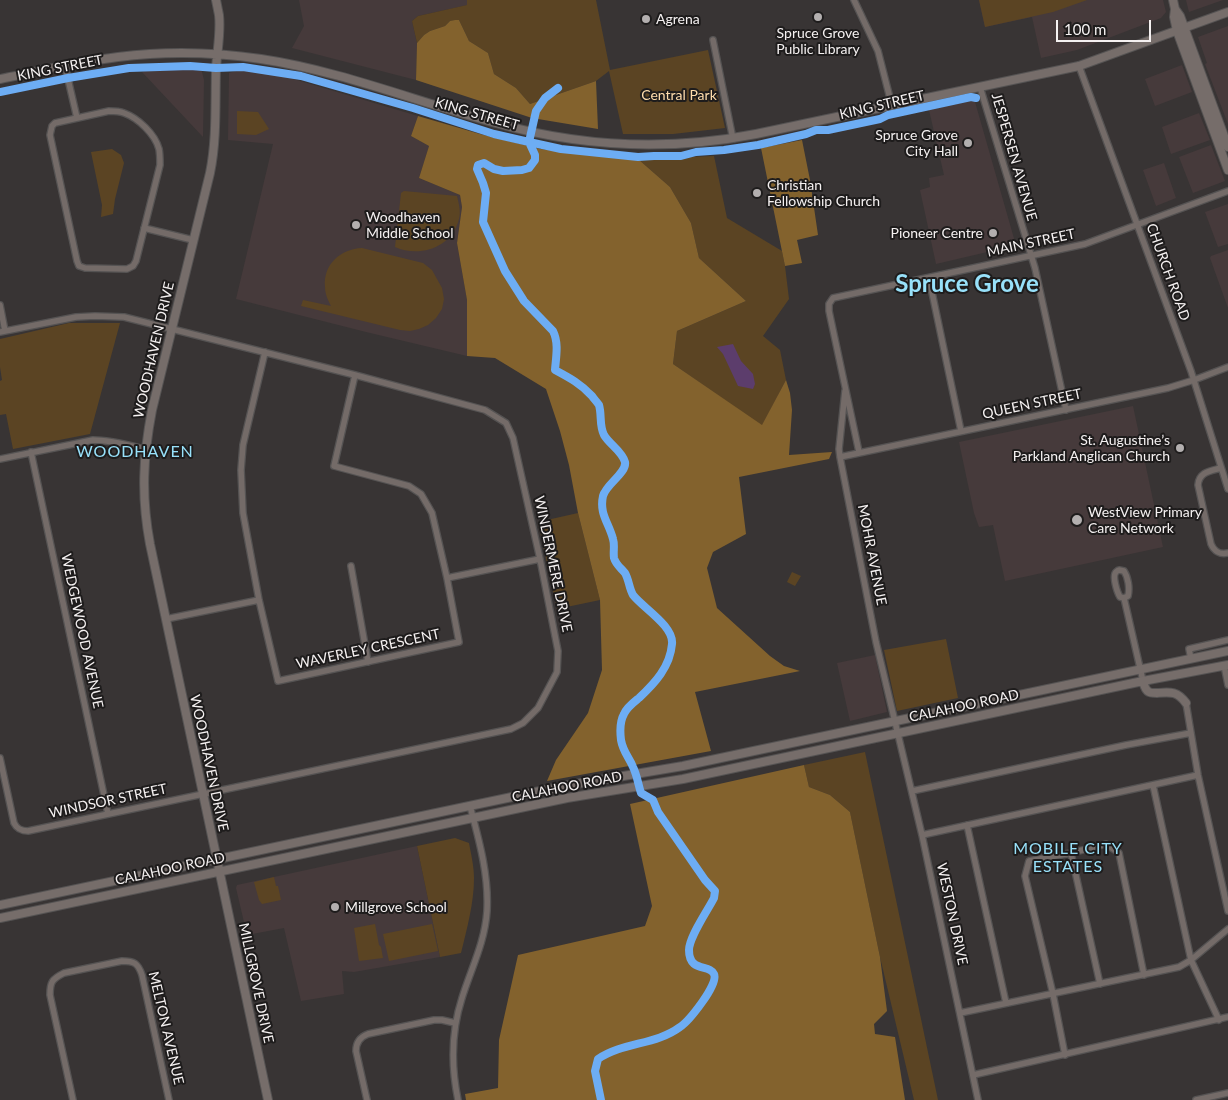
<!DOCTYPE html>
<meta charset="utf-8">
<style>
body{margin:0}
#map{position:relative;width:1228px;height:1100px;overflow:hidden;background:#383434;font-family:Lato,sans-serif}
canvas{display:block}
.scale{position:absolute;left:1056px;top:20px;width:95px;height:22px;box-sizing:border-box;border:2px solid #f5f1f1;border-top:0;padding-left:6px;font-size:15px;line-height:18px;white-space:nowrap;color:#f5f1f1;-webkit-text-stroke:4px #1e1c1c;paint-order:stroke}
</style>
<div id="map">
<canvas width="1228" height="1100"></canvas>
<div class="scale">100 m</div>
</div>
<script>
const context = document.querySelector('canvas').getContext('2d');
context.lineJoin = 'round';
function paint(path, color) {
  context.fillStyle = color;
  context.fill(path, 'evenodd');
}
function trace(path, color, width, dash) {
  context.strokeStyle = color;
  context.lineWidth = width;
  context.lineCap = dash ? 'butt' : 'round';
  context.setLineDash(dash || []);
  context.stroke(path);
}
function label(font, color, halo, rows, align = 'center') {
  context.font = font + ' Lato,sans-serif';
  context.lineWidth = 4;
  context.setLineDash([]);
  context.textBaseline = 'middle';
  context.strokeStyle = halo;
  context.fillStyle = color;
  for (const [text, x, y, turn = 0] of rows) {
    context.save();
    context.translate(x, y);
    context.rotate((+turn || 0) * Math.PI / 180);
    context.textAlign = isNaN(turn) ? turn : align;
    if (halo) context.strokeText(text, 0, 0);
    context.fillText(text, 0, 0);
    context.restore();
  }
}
paint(new Path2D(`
 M299 0H467L468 5 418 16 412 21 417 43 416 80 292 48 304 26Z
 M979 0H1163L1166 12 1161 18 1077 50 1041 58 1032 17 985 27Z
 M1186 0H1223L1189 12Z
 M1228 26V124L1205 64 1207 63 1198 37Z
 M1182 65 1192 92 1155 106 1145 79Z
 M201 68 204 80 203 137 142 72 152 69Z
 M242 69 290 78 418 116 411 136 429 146 419 178 460 195 462 207 457 243 467 300V356L366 332 236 299 273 144 228 140 229 73Z
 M971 101 975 102 1015 242 1013 246 936 264 920 190 930 187 929 178 944 175 929 110Z
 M1199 113 1210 140 1171 154 1162 127Z
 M1211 145 1225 181 1193 193 1179 157Z
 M1164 163 1176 198 1156 206 1143 170Z
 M1228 204V244L1218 247 1205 212Z
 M1228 250V308L1210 258 1211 256Z
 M1133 406 1163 547 1005 581 993 525 979 527 974 513 959 442Z
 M875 655 887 712 850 721 837 663Z
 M417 846 440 957 354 972 342 971 344 994 301 1001 284 928 247 935 236 888 237 885Z`), '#463a3b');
paint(new Path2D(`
 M467 0H596L610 70 708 50 725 128 673 134H623L609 71 596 81 530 104 516 88 494 74 488 53 469 41 459 20 450 21 445 26 430 31 424 35 417 43 412 21 418 16 467 5Z
 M979 0H1087L1053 12 985 27Z
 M237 111 258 112 269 129 256 135 237 134Z
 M112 149 121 155 124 163 115 199 113 214 101 217 102 205 91 152Z
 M714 156 727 218 782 251 785 266 789 299 763 336 780 350 786 380 762 426 673 364 677 331 746 301 699 258 691 223 670 187 638 159Z
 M404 191 457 196C459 204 461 212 459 219 452 248 419 258 395 247L401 193Z
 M362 248 423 263 432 270 442 288 444 299 442 309 436 318 428 325 419 329 410 331 400 330 301 306 303 300 331 306C328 300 325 294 325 287 323 264 341 249 362 248Z
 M69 323H120L90 434 13 449 6 414 0 415V381L2 380 0 367V339Z
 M578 513 600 600 557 609 538 522Z
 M792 572 801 576 795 586 787 582Z
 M946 639 958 698 897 711 884 650Z
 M865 752 938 1100H914L880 957 850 812 830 795 809 787 804 765Z
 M455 838 469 843C471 854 474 866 474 878 474 903 467 928 461 953L440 957 417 846Z
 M274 877 276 886H278L281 900 262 904 259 900 254 882Z
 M375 924 379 945 381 947 383 958 359 961 354 928Z
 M432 924 438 951 389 961 383 934Z`), '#5b4423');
paint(new Path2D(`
 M455 20H459L469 41 488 53 494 74 516 88 530 104 596 81 598 129 532 118 416 80 417 43 424 35 430 31 445 26 450 21Z
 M418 116 480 134 541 149 638 159 670 187 691 223 699 258 746 301 677 331 673 364 762 425 786 380 790 393 792 410 789 455 832 452 829 459 739 477 746 534 713 552 707 568 717 608 770 656 784 666 800 671 695 692 711 751 547 781 556 760 588 713 602 670 600 600 578 513 569 465 560 431 546 389 495 358 467 356V300L457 243 462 207 460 195 419 178 429 146 411 136Z
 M802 140 810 180 818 235 797 240 802 263 785 266 761 148Z
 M804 765 809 787 830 795 850 812 880 957 887 1011 874 1024 875 1034 895 1037 905 1100H466L465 1094 498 1088 499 1040 518 955 645 926 652 906 630 804Z`), '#83622d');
paint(new Path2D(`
 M733 344 741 361 753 374 755 384 753 389 738 386 723 354 717 347Z`), '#5c3d6c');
const street = new Path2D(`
 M854 0 878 51 892 106
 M713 40 733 139
 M65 66 77 118
 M1079 66 1191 371 1228 489
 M980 87 1035 268 1066 410
 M109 111C114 111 119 111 124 113 138 118 155 134 159 149 160 154 160 159 160 165L136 261 133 266 127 269 85 268 79 266 77 261 50 135 52 126 55 123Z
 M144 228 193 240
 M929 278 961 431
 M0 305 5 331
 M0 332 76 317 95 316 124 317 355 375 485 410 506 423 513 438 540 559 558 651 557 672 538 708 523 723 511 729 28 831C21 831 17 829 14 823L0 758
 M265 352 243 445 241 470 243 513 259 600 278 681 459 642 447 578 432 513 421 494 409 486 334 466 355 375
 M845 391 839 449 840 457 876 642 922 835 978 1100
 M31 452 108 814
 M859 452 829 311V304L833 298 1085 244 1228 191
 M840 457 1168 388 1194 380 1228 367
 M0 459 93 440C111 440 128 445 145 449
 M1221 468C1210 471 1199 472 1198 485L1211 544C1214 551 1220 555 1228 553
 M351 566 368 662
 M447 578 540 559
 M1124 598 1128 596C1130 588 1128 577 1124 571L1119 570C1118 570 1117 571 1116 572 1112 576 1117 592 1120 597L1124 598 1143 681
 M166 619 259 600
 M1191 659 1189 649 1228 640
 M1224 665 1228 685
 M1186 703 1198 775 1228 911
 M1153 785 1191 960 1219 1020
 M912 791 1126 745 1191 733
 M967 825 1006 1003
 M922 835 1198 775
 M1071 853 1100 984
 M960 1013 1179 967 1191 960 1228 929
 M1065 1055 1053 994 1025 876 1029 861 1071 853 1106 844 1119 853 1144 975
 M973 1075 1228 1017
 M73 1100 50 995C50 982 52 979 64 973L122 961C134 961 138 963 142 975L169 1100
 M367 1100 356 1051C356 1042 360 1037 368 1034L434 1020H442L455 1023
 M458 1100C451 1066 451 1032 462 998 471 969 485 942 487 911 489 875 479 840 470 806
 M1196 1100 1228 1093`);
const secondary = new Path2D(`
 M216 0C217 5 218 10 219 15 221 33 217 51 216 69 215 104 217 139 210 173L152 410C143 457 141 496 150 544L268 1100
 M1173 0 1175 9 1180 16 1228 147
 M1175 9 1174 17 1177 31 1228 170
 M0 79C39 71 78 62 118 57 165 51 214 52 261 59 341 71 417 102 496 123 581 147 669 151 756 134L1079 66 1228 12
 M1143 681C1144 685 1145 690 1149 692 1150 693 1155 693 1157 693 1171 692 1177 691 1186 703
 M0 905 564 786 683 766 749 752 1228 651
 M0 918 567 798 683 779 1143 681 1228 665`);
trace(street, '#555353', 8);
trace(secondary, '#555353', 10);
trace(street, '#746b68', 5.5);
trace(secondary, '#766d6a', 8);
trace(new Path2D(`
 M558 88 545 98 536 111 529 142 535 155V160L529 168 522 170 503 171 494 169 484 163 478 165 477 169 483 183 486 193 483 222 505 271 524 301 553 331C559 343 556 357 555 370 570 378 581 384 592 396 594 399 597 402 599 405 602 415 599 425 604 435 609 444 622 451 625 462 627 473 606 484 603 496 599 514 609 523 613 539 615 545 613 552 614 558 616 565 621 568 625 573 629 580 629 588 633 595 643 608 674 626 672 644 670 667 655 683 639 698 634 702 627 707 624 714 620 721 620 732 621 740 623 752 629 757 633 767 637 775 638 784 641 793L653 800 658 812 705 880 715 891 714 898C708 910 689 937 689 950 689 973 710 964 714 974 719 984 689 1021 680 1027 656 1045 623 1042 598 1059L595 1071 601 1100
 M0 92 68 78 129 68 190 66 216 68 243 67 301 76 413 108 494 134 529 142 561 149 638 157 654 156H681L696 152 724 150 758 145 806 134 816 130H828L880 119 888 115 971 97 976 98`), '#6dadf4', 8);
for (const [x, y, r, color] of [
 [818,17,5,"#b3afaf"],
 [646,19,5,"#b3afaf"],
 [968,143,5,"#b3afaf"],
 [757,193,5,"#b3afaf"],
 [356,225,5,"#b3afaf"],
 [993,233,5,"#b3afaf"],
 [1180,448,5,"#b3afaf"],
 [1077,520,6,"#b3afaf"],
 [335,907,5,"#b3afaf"]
]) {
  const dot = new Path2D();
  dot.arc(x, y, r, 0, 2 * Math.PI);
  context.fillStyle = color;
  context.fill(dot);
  trace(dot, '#1e1c1c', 2);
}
label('14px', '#f5f1f1', '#1e1c1c', [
 ["Agrena",656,19],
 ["Spruce Grove",818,33,"center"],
 ["Public Library",818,49,"center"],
 ["Spruce Grove",958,135,"right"],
 ["City Hall",958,151,"right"],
 ["Christian",767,185],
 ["Fellowship Church",767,201],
 ["Woodhaven",366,217],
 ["Middle School",366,233],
 ["Pioneer Centre",983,233,"right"],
 ["St. Augustine’s",1170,440,"right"],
 ["Parkland Anglican Church",1170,456,"right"],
 ["WestView Primary",1088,512],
 ["Care Network",1088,528],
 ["Millgrove School",345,907]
], 'left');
label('14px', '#f5f1f1', '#1e1c1c', [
 ["KING STREET",60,68,-11],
 ["KING STREET",882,105,-13],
 ["KING STREET",477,114,16],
 ["JESPERSEN AVENUE",1014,157,74],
 ["MAIN STREET",1031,243,-12],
 ["CHURCH ROAD",1168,272,70],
 ["WOODHAVEN DRIVE",154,350,-77],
 ["QUEEN STREET",1032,404,-12],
 ["MOHR AVENUE",872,555,79],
 ["WINDERMERE DRIVE",553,564,78],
 ["WEDGEWOOD AVENUE",82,631,78],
 ["WAVERLEY CRESCENT",368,649,-12],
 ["CALAHOO ROAD",964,706,-12],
 ["WOODHAVEN DRIVE",209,763,78],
 ["CALAHOO ROAD",567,787,-11],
 ["WINDSOR STREET",108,801,-12],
 ["CALAHOO ROAD",170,869,-12],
 ["WESTON DRIVE",952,914,78],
 ["MILLGROVE DRIVE",256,983,78],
 ["MELTON AVENUE",166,1028,77]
]);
label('14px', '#ffddac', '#1e1c1c', [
 ["Central Park",679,95]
]);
context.letterSpacing = '1px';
label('16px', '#98e1fa', '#1e1c1c', [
 ["WOODHAVEN",135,452],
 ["MOBILE CITY",1068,849],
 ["ESTATES",1068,867]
]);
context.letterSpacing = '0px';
label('bold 24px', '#98e1fa', '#1e1c1c', [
 ["Spruce Grove",967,284]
]);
</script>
